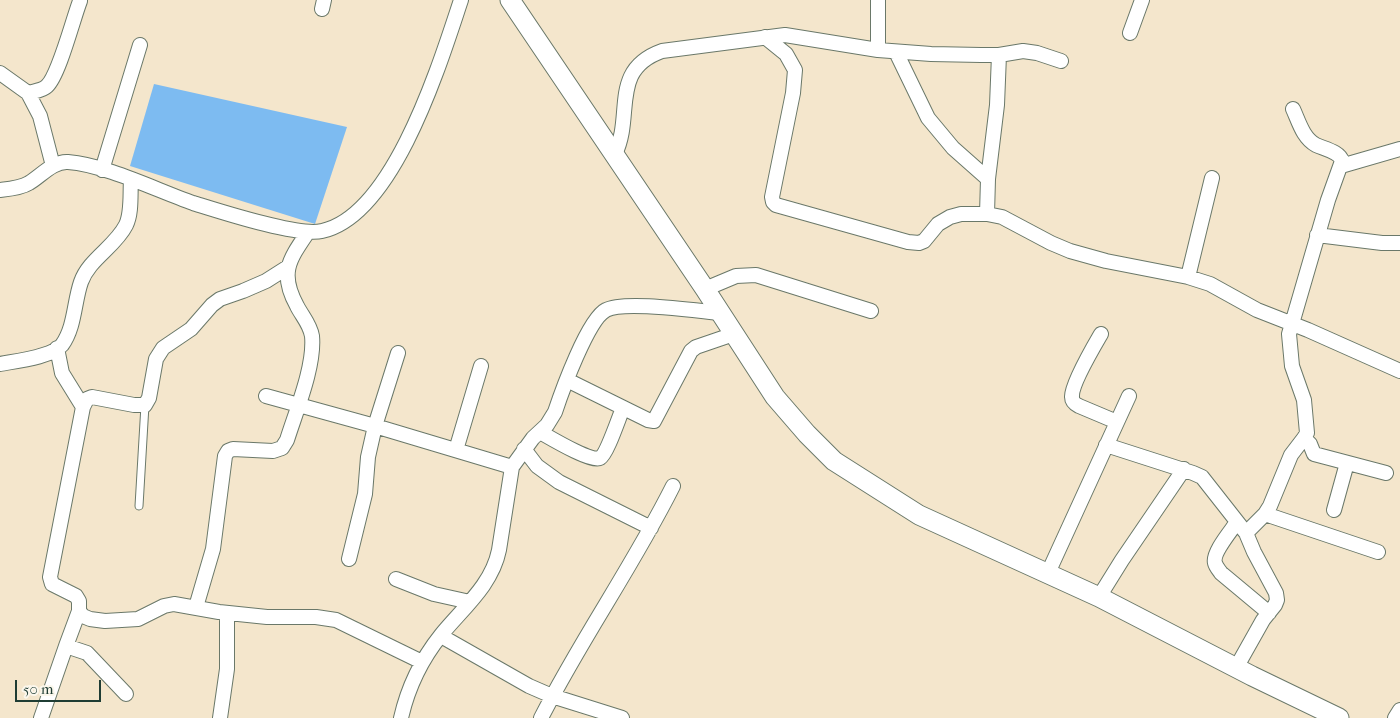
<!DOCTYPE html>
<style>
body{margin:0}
#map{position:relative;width:1400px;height:718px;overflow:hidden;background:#f4e6cc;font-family:"IM FELL French Canon",serif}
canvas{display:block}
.scale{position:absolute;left:15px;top:680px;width:86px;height:22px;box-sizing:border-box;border:2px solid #1f3d34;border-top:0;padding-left:6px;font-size:15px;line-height:18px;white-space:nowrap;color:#1f3d34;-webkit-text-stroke:4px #fbf7ec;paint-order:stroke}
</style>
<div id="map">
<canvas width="1400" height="718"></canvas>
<div class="scale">50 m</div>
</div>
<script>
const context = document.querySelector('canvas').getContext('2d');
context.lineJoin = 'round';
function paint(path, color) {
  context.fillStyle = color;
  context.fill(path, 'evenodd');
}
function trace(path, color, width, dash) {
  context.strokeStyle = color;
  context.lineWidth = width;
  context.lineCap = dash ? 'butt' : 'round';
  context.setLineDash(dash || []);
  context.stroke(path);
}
paint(new Path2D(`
 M154 84 347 127 315 224 130 166Z`), '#7dbbf1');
const lane = new Path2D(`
 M139 506 145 405`);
const street = new Path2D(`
 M322 9 324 0
 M1130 33 1142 0
 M765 37 786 54 795 70 793 93 772 197 773 202 776 205 908 242 919 243 924 241 938 224 950 217 961 214H987L1002 217 1051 243 1070 251 1106 261 1188 277 1210 284 1257 310 1308 330 1400 371
 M878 50V0
 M896 52 928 118 953 148 988 179
 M0 73 28 93C34 91 42 91 47 86 59 75 73 19 80 1
 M28 93 40 116 53 166
 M615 154C634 115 609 70 662 51L785 35 878 50 931 54 981 55H999L1023 51 1037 53 1061 61
 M1341 166 1400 149
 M102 170 140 45
 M0 190C9 189 21 188 29 183 41 176 53 161 68 162 106 165 156 190 193 203 219 211 298 237 322 231 394 215 440 63 461 0
 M987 214 988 179 997 105 999 55
 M1317 235 1382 243H1400
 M288 267 266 281 243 291 220 299 212 305 191 329 163 348 156 359 149 398 145 405H134L92 397 87 399 83 407 50 577 52 584 76 596 79 601V611L83 616 90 619 105 621 138 619 164 606 174 604 219 612 267 617H316L336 620 422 662
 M1188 277 1212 178
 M705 289 736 276 756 275 871 311
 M1101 334C1094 346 1071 385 1072 397 1072 402 1075 404 1079 406L1117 422
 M57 348 62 373 83 407
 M0 364C16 361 52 357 62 345 75 327 74 302 81 282 89 259 115 247 126 225 132 213 130 194 131 180
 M567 380 648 420 654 421 691 351 696 347 734 334
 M266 396 375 426 512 467
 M540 432C549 437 592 463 600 458 607 454 619 417 623 408
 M1304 438 1310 444 1314 454 1386 473
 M1106 445 1193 473 1202 477 1246 533 1254 552 1276 593 1277 600 1275 605 1263 620 1236 668
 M524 449 537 466 559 482 651 528
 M456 450 481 366
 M1334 510 1347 463
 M1265 514 1378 552
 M1237 522C1231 531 1212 553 1215 563 1216 567 1219 570 1221 573L1269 613
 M1246 533 1265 514 1270 506 1291 455 1304 438 1307 433 1304 400 1292 366 1289 334 1328 200 1342 161C1340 152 1325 149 1316 145 1303 138 1299 122 1293 109
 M349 559 365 494 368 457 375 426 398 353
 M1048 573 1129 396
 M396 579 434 594 470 602
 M1099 597 1122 560 1184 469
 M196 607 213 549 225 456 228 451 233 449 273 451 282 448 287 440C296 411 315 366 312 336 310 324 302 316 297 306 279 273 289 260 308 232
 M441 636 529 686 552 696 622 718
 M66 646 79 611
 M41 718 66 646 87 653 126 694
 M220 718 227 669V613
 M401 718C408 687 421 660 441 635 463 608 492 585 499 550L512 467 533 438 547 425 555 412C562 391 588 319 606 310 624 300 698 311 721 313
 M541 718C581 639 633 566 673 486
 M1395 718 1400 710`);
const secondary = new Path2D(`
 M510 0 705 289 775 397 807 434 834 461 919 515 1099 597 1252 676 1339 718`);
trace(lane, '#6a7869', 9);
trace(street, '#6a7869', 16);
trace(secondary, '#6a7869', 21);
trace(lane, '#fff', 7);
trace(street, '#fff', 14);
trace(secondary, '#fff', 19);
</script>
